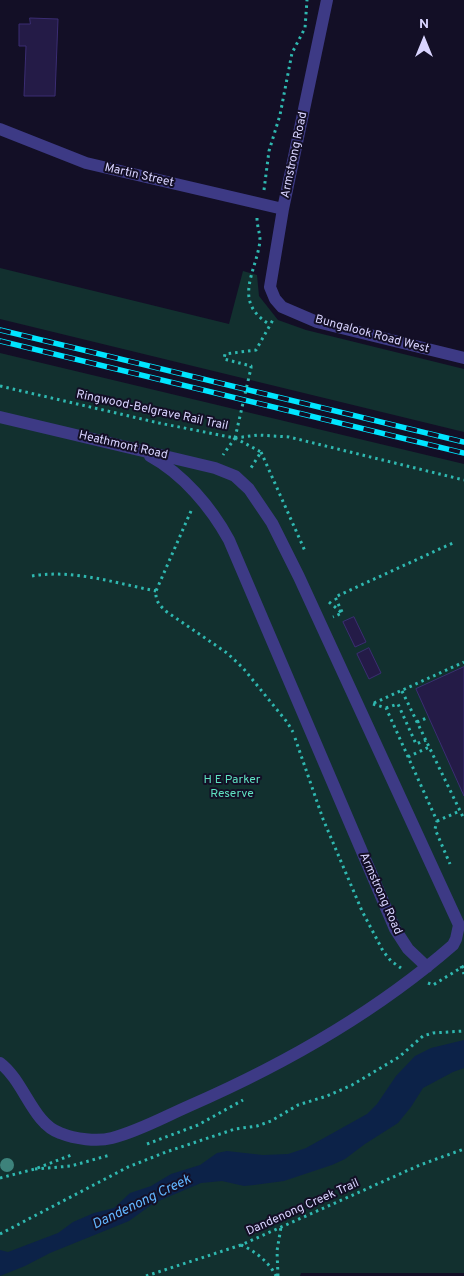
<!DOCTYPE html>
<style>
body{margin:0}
#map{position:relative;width:464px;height:1276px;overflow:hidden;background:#130f26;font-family:Overpass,sans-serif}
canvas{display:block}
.north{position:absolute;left:399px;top:15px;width:50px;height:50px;-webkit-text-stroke:4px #130f26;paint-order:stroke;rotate:0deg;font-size:14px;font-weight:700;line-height:20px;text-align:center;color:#d9d4ff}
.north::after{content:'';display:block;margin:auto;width:18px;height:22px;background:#d9d4ff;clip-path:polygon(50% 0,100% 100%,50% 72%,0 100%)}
</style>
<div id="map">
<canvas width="464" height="1276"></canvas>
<div class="north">N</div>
</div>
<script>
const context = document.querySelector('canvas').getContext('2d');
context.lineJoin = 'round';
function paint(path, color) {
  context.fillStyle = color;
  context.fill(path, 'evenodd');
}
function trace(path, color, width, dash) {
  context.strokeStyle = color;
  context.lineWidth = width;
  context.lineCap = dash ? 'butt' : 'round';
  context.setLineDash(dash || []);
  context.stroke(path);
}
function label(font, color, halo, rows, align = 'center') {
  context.font = font + ' Overpass,sans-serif';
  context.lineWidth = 4;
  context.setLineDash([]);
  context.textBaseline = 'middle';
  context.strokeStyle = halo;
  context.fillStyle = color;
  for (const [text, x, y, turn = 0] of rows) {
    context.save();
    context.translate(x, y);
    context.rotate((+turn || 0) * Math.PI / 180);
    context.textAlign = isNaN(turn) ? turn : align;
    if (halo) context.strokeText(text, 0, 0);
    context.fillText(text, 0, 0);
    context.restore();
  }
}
paint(new Path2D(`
 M0 268 229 324 243 271 257 275 259 296 278 320 306 330 464 369V432L0 319Z
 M0 353 464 464V1273H301L300 1276H0Z`), '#12302f');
paint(new Path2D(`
 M464 1040V1068L453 1072 423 1088 411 1107 398 1123 365 1144 345 1159 332 1165 284 1181 254 1185 244 1186 222 1181 201 1183 154 1203 129 1221 50 1253 25 1266 0 1276V1250L8 1252 58 1233 73 1222 94 1213 114 1208 130 1193 151 1186 171 1174 200 1165 217 1153 227 1151 263 1155 288 1154 306 1148 367 1114 377 1104 396 1076 415 1056 431 1048Z`), '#0c2248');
const building = new Path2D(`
 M30 18 58 19 55 96H24L26 46H19V24H30Z
 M354 617 366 642 355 647 343 622Z
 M369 648 381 673 369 679 357 654Z
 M464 667V796L416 689Z`);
paint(building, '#241b47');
trace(building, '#3b2d73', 1);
trace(new Path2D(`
 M264 190 269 151 280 115 292 53 305 28 307 0
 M257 218C257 226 260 233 260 241 256 273 232 301 269 324
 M0 386 159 423 235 438 223 455
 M235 438 258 435 289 437 464 480
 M235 438 251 368V366L224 359 225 354 256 350 274 318
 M235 438 261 452 249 471
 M261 452 305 551
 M191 511 156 591C155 601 160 606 167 612L227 653 243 668 287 722 293 732
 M32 576C73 569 115 583 156 591
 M329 602 342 613 333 617
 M342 612 335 597 455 542
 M402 691 464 819
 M374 703 464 662
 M373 704 386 708 437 821 435 829 450 864
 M386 708 398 704 416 744 426 740
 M417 722 429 717
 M295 738 323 819 362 911 383 951 391 961 401 968
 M408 757 429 747
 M437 821 460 811
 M461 966 464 974
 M428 983 433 985 464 966
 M147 1144 198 1125 243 1100
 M35 1169 71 1166 110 1155
 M0 1178 35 1169 74 1154
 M0 1234 128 1167 166 1152 235 1129 257 1126 271 1121 298 1105 327 1096 352 1085 399 1057 423 1036 433 1033 464 1031
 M241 1245C255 1251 269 1262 276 1276
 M146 1276 241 1245 420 1165 464 1149
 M278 1276 277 1251 281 1227`), '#2fb8b0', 3, [2.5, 4]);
trace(new Path2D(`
 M327 0 283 209 270 287 275 299 282 307 317 322 464 358
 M0 129 86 163 283 209
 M0 417 215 468 235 476 249 489 272 523 299 577 459 925 456 939 453 945C375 1013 283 1065 189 1106 164 1117 139 1131 112 1138 97 1142 75 1139 60 1133 33 1124 24 1081 0 1063
 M150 456C183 474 211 507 229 540L395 929 408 949 427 967`), '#3d3a85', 12);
const rail = new Path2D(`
 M0 330 464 442
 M0 341 464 453`);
trace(rail, '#00e5ff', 5.5);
trace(rail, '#130f26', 4, [11]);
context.fillStyle = '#3d827b';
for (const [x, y] of [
 [7,1165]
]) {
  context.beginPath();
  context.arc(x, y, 7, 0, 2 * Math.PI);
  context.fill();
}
label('12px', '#d9d4ff', '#130f26', [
 ["Armstrong Road",295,155,-78],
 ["Martin Street",139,176,13],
 ["Bungalook Road West",372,335,15],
 ["Ringwood-Belgrave Rail Trail",152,411,12],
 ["Heathmont Road",123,446,13],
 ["Armstrong Road",380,894,66],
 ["Dandenong Creek Trail",303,1208,-24]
]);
label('12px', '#5fe0c0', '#130f26', [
 ["H E Parker",232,781],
 ["Reserve",232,795]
]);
label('italic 14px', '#62b6ff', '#130f26', [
 ["Dandenong Creek",142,1203,-26]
]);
</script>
